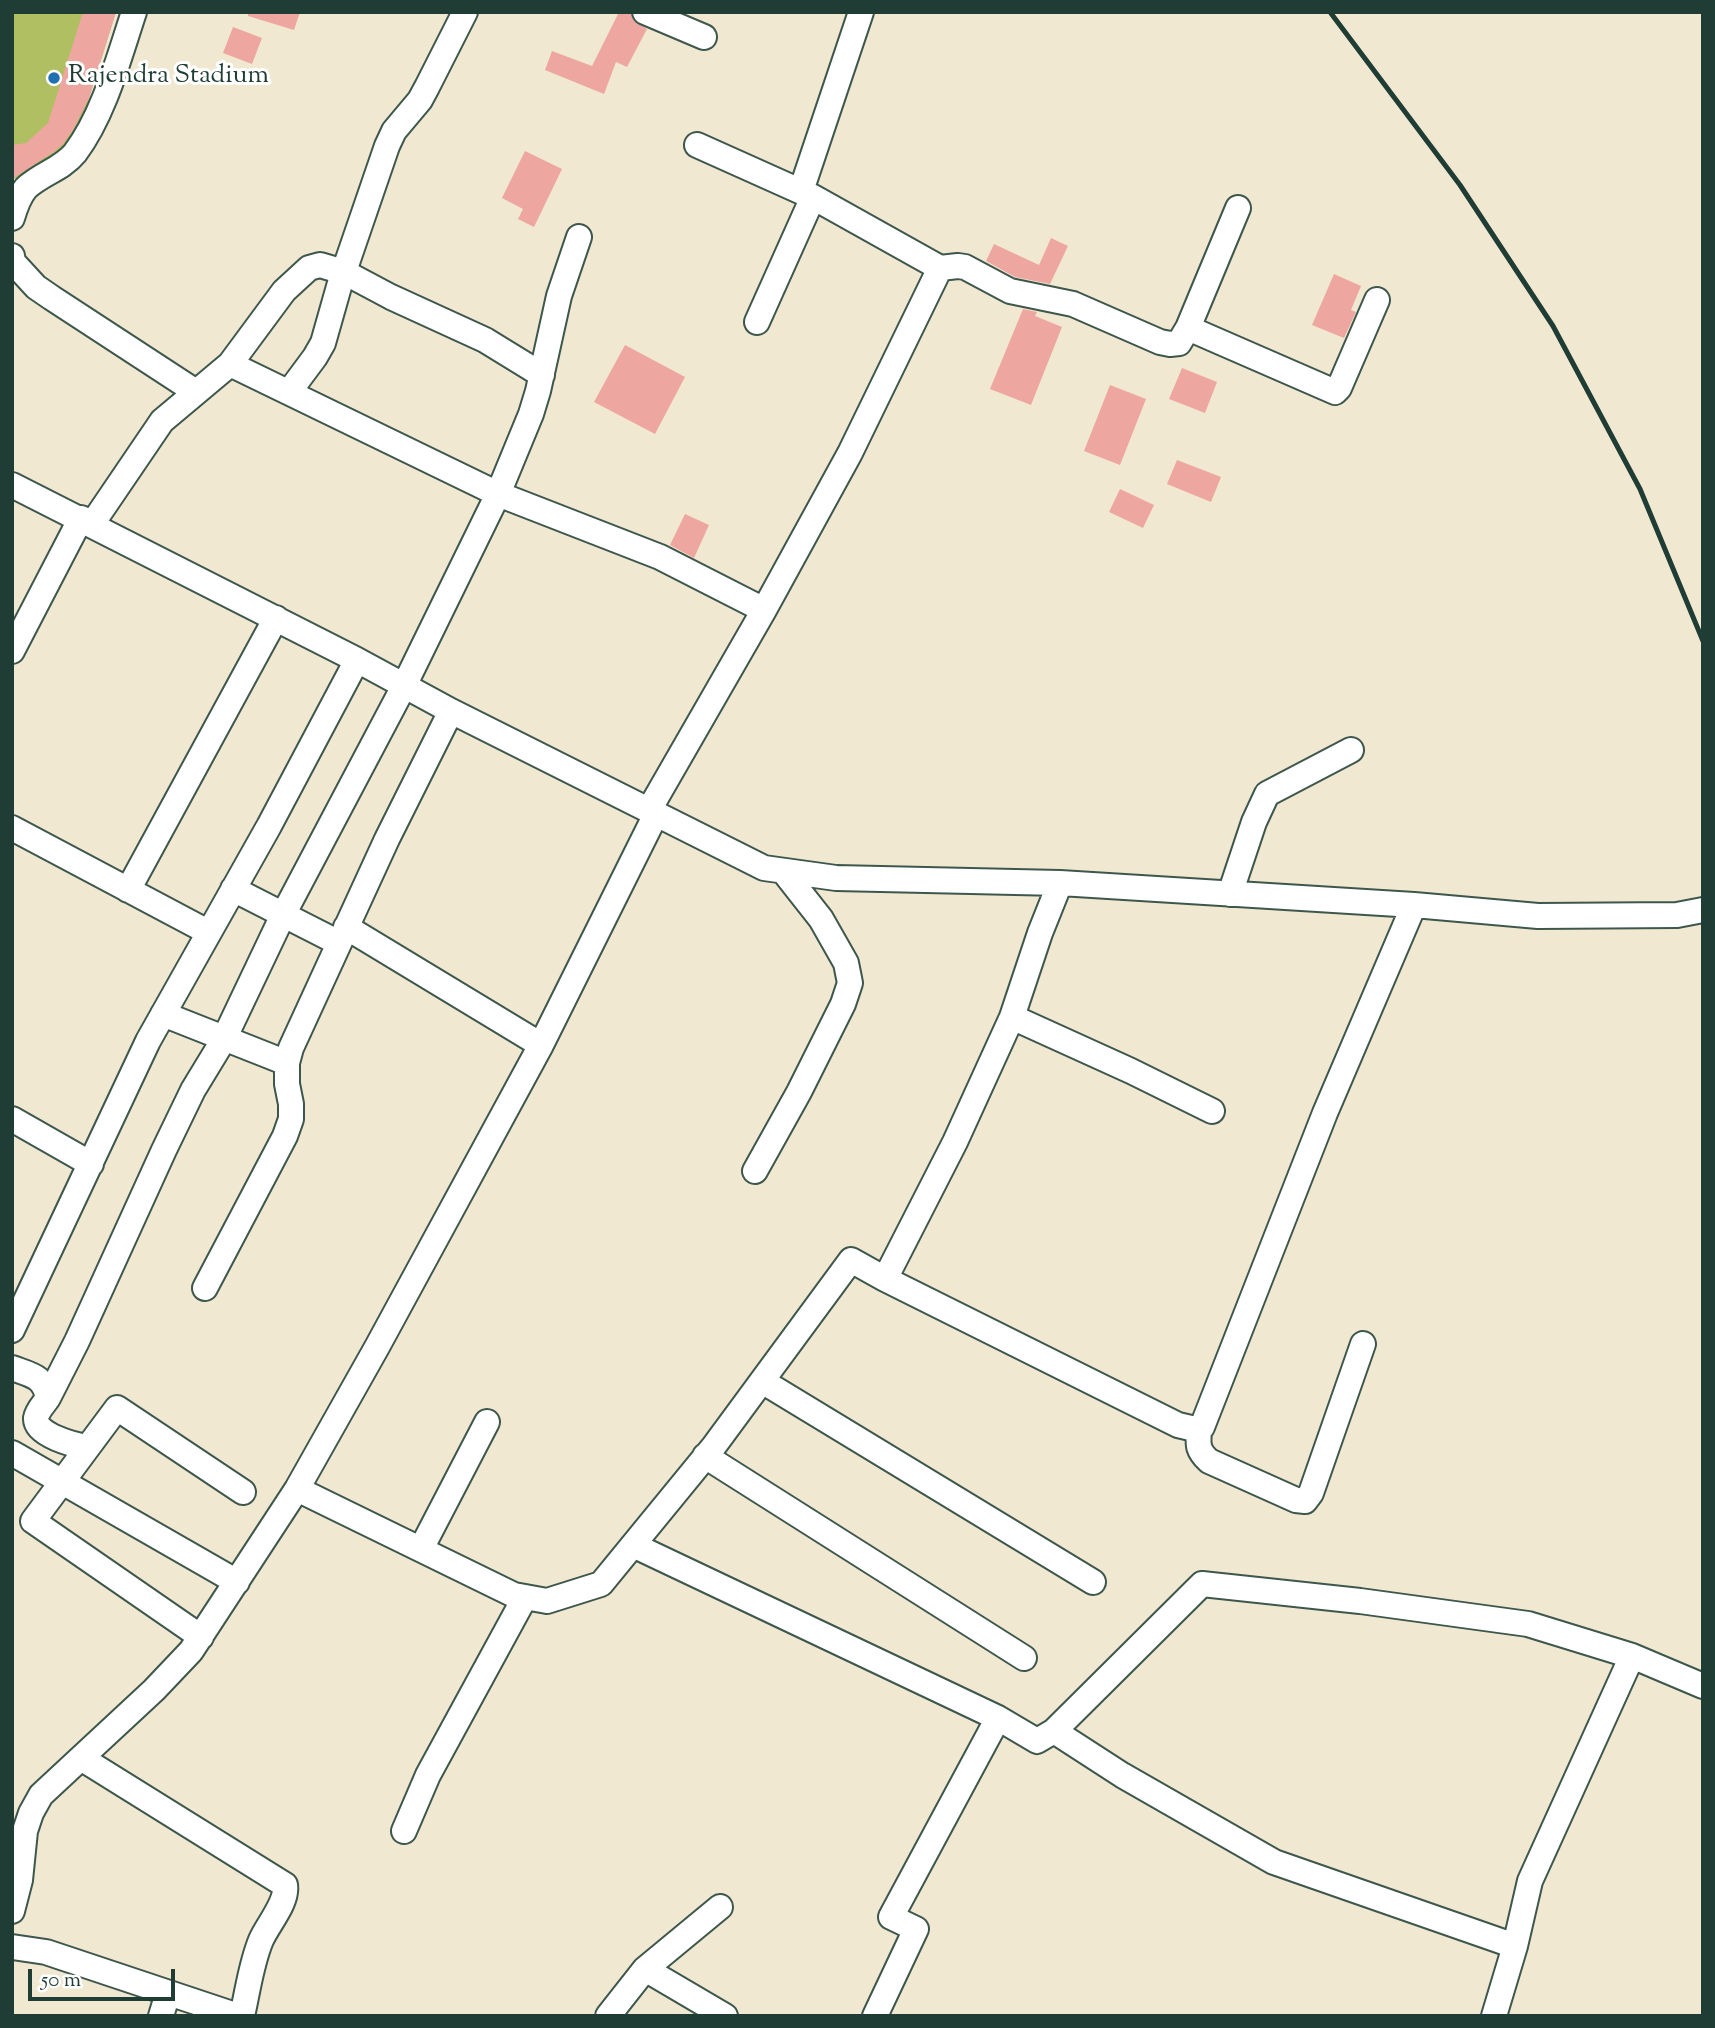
<!DOCTYPE html>
<style>
body{margin:0}
#map{position:relative;width:1715px;height:2028px;overflow:hidden;background:#f1e8d1;font-family:"Sorts Mill Goudy",serif}
canvas{display:block}
.frame{position:absolute;inset:0;border:14px solid #1f3d34;pointer-events:none}
.scale{position:absolute;left:28px;top:1969px;width:147px;height:32px;box-sizing:border-box;border:4px solid #1f3d34;border-top:0;padding-left:9px;font-size:21px;line-height:24px;white-space:nowrap;color:#1f3d34;-webkit-text-stroke:5px #fff;paint-order:stroke}
</style>
<div id="map">
<canvas width="1715" height="2028"></canvas>
<div class="frame"></div>
<div class="scale">50 m</div>
</div>
<script>
const context = document.querySelector('canvas').getContext('2d');
context.lineJoin = 'round';
function paint(path, color) {
  context.fillStyle = color;
  context.fill(path, 'evenodd');
}
function trace(path, color, width, dash) {
  context.strokeStyle = color;
  context.lineWidth = width;
  context.lineCap = dash ? 'butt' : 'round';
  context.setLineDash(dash || []);
  context.stroke(path);
}
function label(font, color, halo, rows, align = 'center') {
  context.font = font + ' "Sorts Mill Goudy",serif';
  context.lineWidth = 6;
  context.setLineDash([]);
  context.textBaseline = 'middle';
  context.strokeStyle = halo;
  context.fillStyle = color;
  for (const [text, x, y, turn = 0] of rows) {
    context.save();
    context.translate(x, y);
    context.rotate((+turn || 0) * Math.PI / 180);
    context.textAlign = isNaN(turn) ? turn : align;
    if (halo) context.strokeText(text, 0, 0);
    context.fillText(text, 0, 0);
    context.restore();
  }
}
paint(new Path2D(`
 M12 12H116L75 143 38 173 12 179Z`), '#b0bf61');
paint(new Path2D(`
 M83 12H116L89 98 73 130 63 144 55 151 12 179V145L26 143 48 123Z
 M248 12H300L294 30 248 16Z
 M619 12H630L634 21 647 29 627 67 616 62 604 94 545 70 552 51 592 66Z
 M233 27 262 38 252 64 223 53Z
 M525 151 562 169 534 227 518 219 523 209 502 198Z
 M1051 238 1068 246 1050 284 1015 277 986 261 994 244 1039 265Z
 M1334 274 1361 286 1351 310 1356 312 1344 338 1312 325Z
 M1023 309 1037 312 1035 316 1062 327 1031 405 990 389Z
 M625 345 685 377 655 434 594 402Z
 M1182 368 1217 382 1205 413 1169 399Z
 M1110 385 1146 399 1120 465 1084 451Z
 M1177 460 1221 477 1211 502 1167 484Z
 M1120 489 1154 505 1143 528 1109 512Z
 M685 514 709 525 694 558 670 545Z`), '#eda7a0');
const minor = new Path2D(`
 M645 12 704 37
 M801 191 861 12
 M12 218C15 208 19 196 26 188 41 174 62 169 75 153 104 115 119 57 134 12
 M12 256 13 262 36 287 52 298 196 392
 M940 268 958 266 965 267 1010 291 1073 304 1160 342 1170 344 1179 343 1188 328 1238 208
 M757 322 813 197
 M1188 328 1335 392 1339 388 1377 300
 M230 364 498 494 660 557 764 610
 M289 392 315 357 323 343 340 283 387 146 394 131 420 100 427 87 465 12
 M12 485 357 660 451 711 764 868 836 878 1060 883 1414 905 1538 916 1677 915 1703 910
 M92 524 162 421 230 364 284 291 309 268 320 265 344 272 391 297 485 340 542 375
 M12 651 81 518
 M649 810 764 610 850 453 940 268 813 197 697 145
 M12 828 208 932
 M233 889 339 943
 M128 890 276 618
 M1230 894 1254 822 1267 794 1351 750
 M346 927 541 1045
 M163 1014 287 1063
 M1012 1017 1131 1071 1212 1111
 M12 1119 91 1164
 M755 1171 799 1092 843 1004 850 983 846 963 821 919 784 872
 M885 1279 1178 1425 1195 1429 1202 1427 1325 1113 1414 905
 M205 1288 285 1136 291 1119V1104L287 1084V1063L291 1048 387 839 451 711
 M12 1330 148 1041 269 826 357 660
 M12 1368C31 1375 44 1376 48 1398 44 1404 37 1411 36 1418 35 1435 74 1445 87 1447
 M762 1381 1093 1582
 M48 1398 77 1341 164 1150 193 1090 224 1039 283 915 404 686 498 494 531 414 538 391 559 296 579 237
 M1199 1429C1198 1445 1197 1450 1209 1461L1296 1500 1305 1501 1311 1493 1363 1344
 M12 1453 237 1582
 M705 1456 1024 1658
 M297 1489 514 1595 547 1601 601 1584 714 1446 851 1260 885 1279 955 1142 1012 1017 1040 933 1060 883
 M633 1545 998 1718 1037 1741 1054 1731 1122 1775 1274 1862 1515 1946 1494 2016
 M421 1549 487 1422
 M201 1637 33 1521 117 1408 243 1492
 M1632 1656 1703 1686
 M1054 1731 1202 1584 1360 1601 1528 1624 1632 1656 1530 1881 1515 1946
 M81 1758 285 1885C288 1902 268 1924 261 1940 251 1964 248 1990 242 2016
 M404 1831 428 1775 525 1597
 M12 1911 20 1880 25 1831 31 1813 41 1795 154 1690 191 1651 297 1489 377 1347 541 1045 656 814
 M12 1947 46 1952 238 2016
 M645 1969 725 2016
 M161 2016 168 1993
 M608 2016 645 1969 720 1907
 M875 2016 916 1929 891 1917 998 1718`);
trace(minor, '#3e574c', 28);
trace(minor, '#fff', 24);
trace(new Path2D(`
 M1330 12 1460 185 1553 326 1640 489 1703 641`), '#1f3d34', 5);
for (const [x, y, r, color] of [
 [54,78,7,"#1f6fb2"]
]) {
  const dot = new Path2D();
  dot.arc(x, y, r, 0, 2 * Math.PI);
  context.fillStyle = color;
  context.fill(dot);
  trace(dot, '#fff', 2.5);
}
label('26px', '#1f3d34', '#fff', [
 ["Rajendra Stadium",68,78]
], 'left');
</script>
